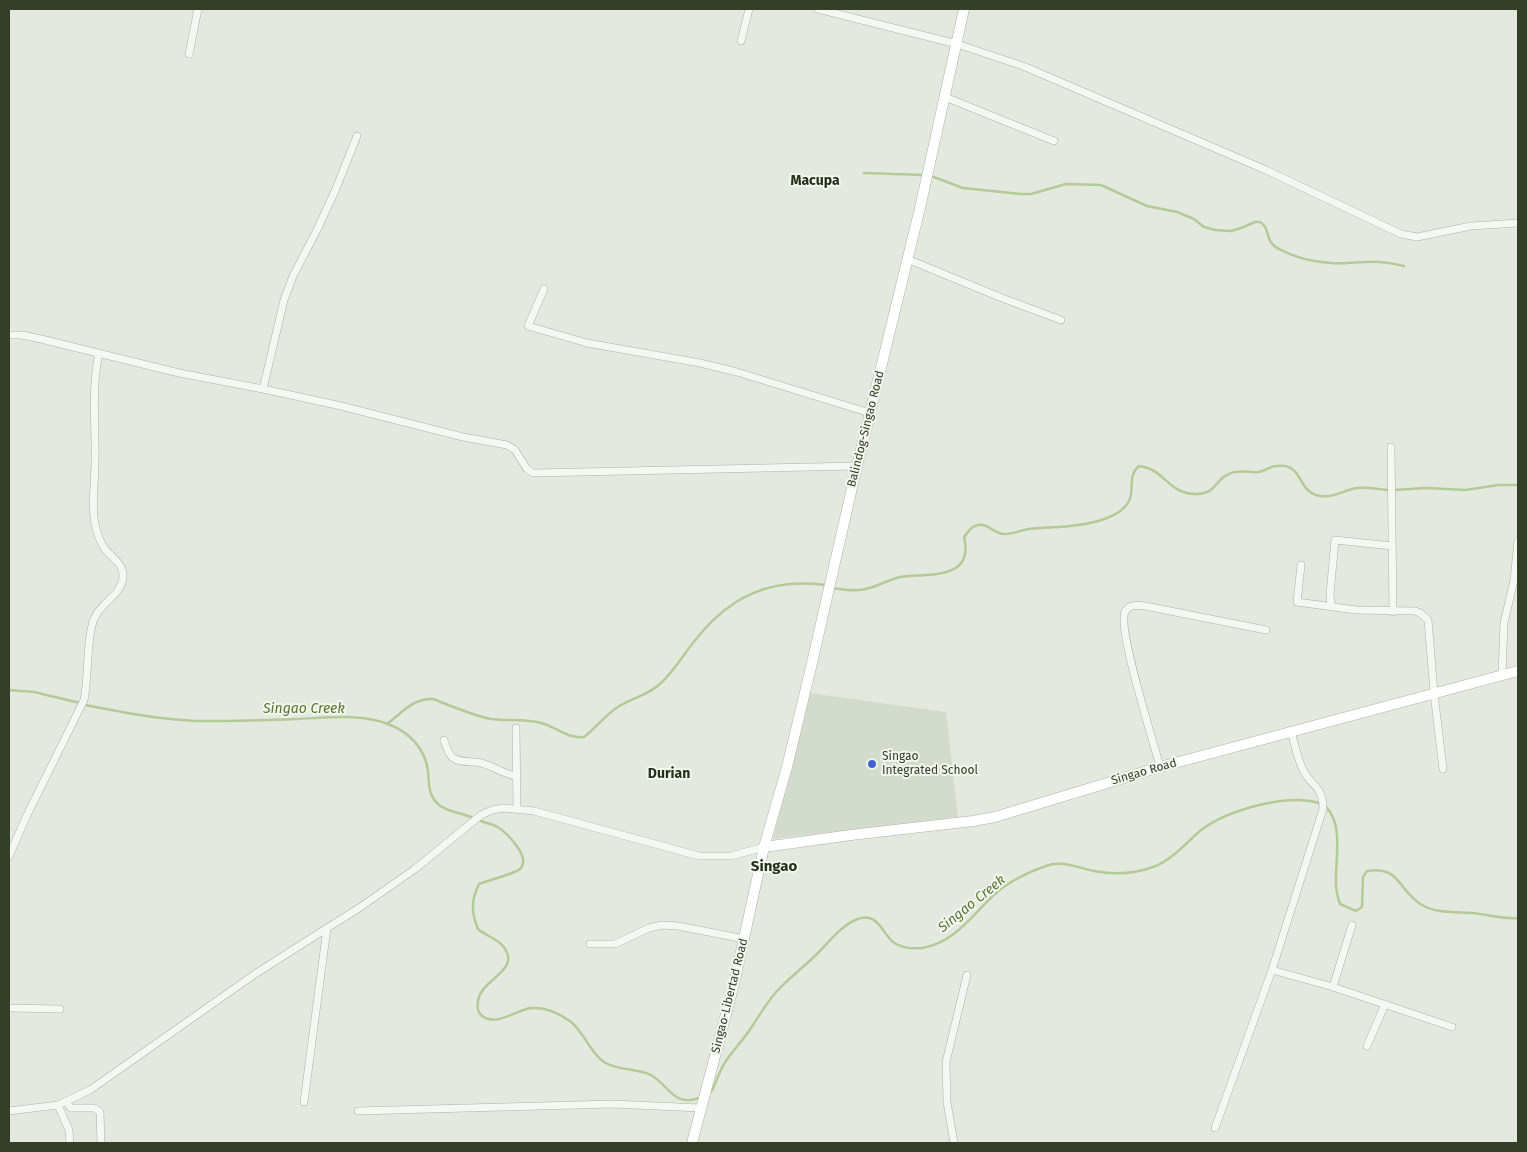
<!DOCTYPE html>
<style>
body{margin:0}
#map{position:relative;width:1527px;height:1152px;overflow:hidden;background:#e4e9df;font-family:"Fira Sans",sans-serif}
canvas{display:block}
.frame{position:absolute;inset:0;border:10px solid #334027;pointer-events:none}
</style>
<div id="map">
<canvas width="1527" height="1152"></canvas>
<div class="frame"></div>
</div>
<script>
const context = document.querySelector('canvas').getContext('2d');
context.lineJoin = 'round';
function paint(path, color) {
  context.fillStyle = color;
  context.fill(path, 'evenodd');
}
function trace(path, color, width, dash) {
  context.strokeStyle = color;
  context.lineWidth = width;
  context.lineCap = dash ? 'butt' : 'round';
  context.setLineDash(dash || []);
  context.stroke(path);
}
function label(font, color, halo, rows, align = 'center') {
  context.font = font + ' "Fira Sans",sans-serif';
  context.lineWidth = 4;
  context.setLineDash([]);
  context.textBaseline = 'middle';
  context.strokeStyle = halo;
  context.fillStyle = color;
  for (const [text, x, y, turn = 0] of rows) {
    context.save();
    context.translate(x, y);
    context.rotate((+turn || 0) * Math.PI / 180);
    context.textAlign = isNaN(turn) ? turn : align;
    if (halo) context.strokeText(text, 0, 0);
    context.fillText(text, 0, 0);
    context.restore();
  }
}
paint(new Path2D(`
 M809 693 946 712 958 817 773 839Z`), '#d3dbcd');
trace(new Path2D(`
 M864 173 924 175
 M931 176 963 188 1021 194H1031L1066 184 1101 185 1147 206 1177 212 1194 219 1204 227 1215 230 1231 231 1241 228 1255 222H1260C1271 228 1264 242 1279 249 1294 257 1314 262 1331 263 1342 264 1354 262 1366 262 1379 261 1391 263 1404 266
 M1394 490 1426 488 1466 490 1498 485H1518
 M833 588C850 591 862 592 878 585 886 582 892 579 900 577 927 573 975 581 964 537 968 532 971 526 978 525 988 523 993 533 1003 534 1011 535 1021 530 1029 529 1045 527 1062 528 1078 525 1094 523 1121 517 1129 501 1135 489 1127 476 1139 466 1165 469 1167 493 1195 494 1217 494 1214 480 1229 474 1239 469 1249 473 1259 472 1265 471 1270 466 1277 466 1303 463 1297 489 1316 495 1331 500 1343 490 1357 488 1367 487 1377 489 1387 490
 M9 690 34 692 80 703
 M85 705C127 713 171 722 214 721 241 721 269 720 297 719 326 718 360 713 388 724 409 732 425 748 428 771 429 783 428 796 439 805 448 812 461 813 471 817
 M387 724C402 713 413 698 433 699 452 706 471 715 491 719 508 721 525 719 541 723 557 727 567 739 584 737 596 728 605 715 618 707 632 698 649 695 661 683 675 670 685 652 697 638 731 596 770 578 825 585
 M1326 807C1344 825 1335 860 1336 884 1336 891 1338 898 1340 904L1356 911 1362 907 1363 877 1367 871C1400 865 1399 892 1422 905 1439 915 1461 911 1480 914 1495 916 1502 919 1518 918
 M481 821C486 823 491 824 496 826 506 832 532 857 520 869 516 873 487 881 479 884 471 900 471 912 478 929 485 935 497 939 503 946 523 971 481 978 478 1001 477 1006 477 1011 481 1015 495 1028 516 1010 531 1008 545 1007 559 1013 570 1021 585 1033 591 1054 604 1062 617 1071 637 1068 651 1075 670 1086 673 1107 699 1098
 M710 1092 713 1089C717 1079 721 1067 728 1058 735 1048 744 1039 751 1028 759 1016 767 1002 777 991 790 977 805 966 818 953 830 941 840 927 855 920 880 909 882 937 896 944 904 948 913 949 922 948 958 943 976 908 1002 888 1015 879 1031 871 1046 866 1063 860 1078 868 1094 871 1115 875 1134 874 1153 867 1172 860 1186 843 1201 830 1228 810 1287 793 1319 803`), '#b5c999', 2.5);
const street = new Path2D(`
 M818 9 957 44 1023 66 1266 170 1401 234 1417 237 1471 226 1518 223
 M741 41 749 9
 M189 54 198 9
 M945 97 1054 141
 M907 259 1002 298 1061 320
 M544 289 528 326 587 343 700 363 737 372 870 413
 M9 335H22L41 339 179 373 263 389 341 406 463 437 507 445 515 450 527 469 533 473 857 466
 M263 389 284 300 293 276 317 230 335 191 357 136
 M1391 447 1393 612
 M1301 565 1297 602 1356 610 1415 611 1420 613 1428 620 1434 693 1443 769
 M1331 607 1330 594 1335 540 1392 546
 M1502 675 1504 623 1514 580 1518 541
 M516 728 517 808
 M444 740C446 746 448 754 453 758 461 763 473 761 481 763 494 766 503 774 516 776
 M1160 767C1154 743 1117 628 1125 612 1128 604 1138 605 1145 606L1266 630
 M9 856 27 815 84 700C89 677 86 635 95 617 102 602 122 594 123 577 124 564 112 558 105 549 99 541 97 533 95 524 91 505 95 483 95 463 96 426 91 390 99 353
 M590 944H615L649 928 662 925 678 926 745 939
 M1272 970 1333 987 1452 1027
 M1333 987 1352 925
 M9 1008 60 1009
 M1367 1046 1385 1004
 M66 1102 71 1108H94L100 1112 101 1143
 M304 1102 327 928
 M58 1105 69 1130 70 1143
 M9 1111 58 1105 90 1090 255 974 362 906 415 869 481 815 492 810 503 808 534 811 699 856H731L764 847
 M358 1111 612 1104 701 1108
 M1215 1128 1272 970 1323 809C1323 785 1312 788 1303 770 1297 758 1295 744 1291 732
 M954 1143 947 1102 946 1062 967 975`);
const secondary = new Path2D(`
 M764 847 851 835 973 821 995 817 1160 767 1518 671
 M692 1143 734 984 764 847 787 767 812 663 857 466 920 208 964 9`);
trace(street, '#abb3a4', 8);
trace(secondary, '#abb3a4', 11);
trace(street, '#f4f7f2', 7);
trace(secondary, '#fff', 10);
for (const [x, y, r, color] of [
 [872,764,5,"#4164d1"]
]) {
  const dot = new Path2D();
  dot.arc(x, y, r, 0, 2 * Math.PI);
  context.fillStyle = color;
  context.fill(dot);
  trace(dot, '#f2f6ee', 2);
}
label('12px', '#334027', '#f2f6ee', [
 ["Balindog-Singao Road",866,429,-76],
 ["Singao Road",1144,772,-16],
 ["Singao-Libertad Road",730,996,-76]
]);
label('12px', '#334027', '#f2f6ee', [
 ["Singao",882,757],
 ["Integrated School",882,771]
], 'left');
label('bold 14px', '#24311a', '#f2f6ee', [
 ["Macupa",815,181],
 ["Durian",669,774]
]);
label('italic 14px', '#567531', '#f2f6ee', [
 ["Singao Creek",304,709],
 ["Singao Creek",972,904,-39]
]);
label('bold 15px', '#24311a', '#f2f6ee', [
 ["Singao",774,867]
]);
</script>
